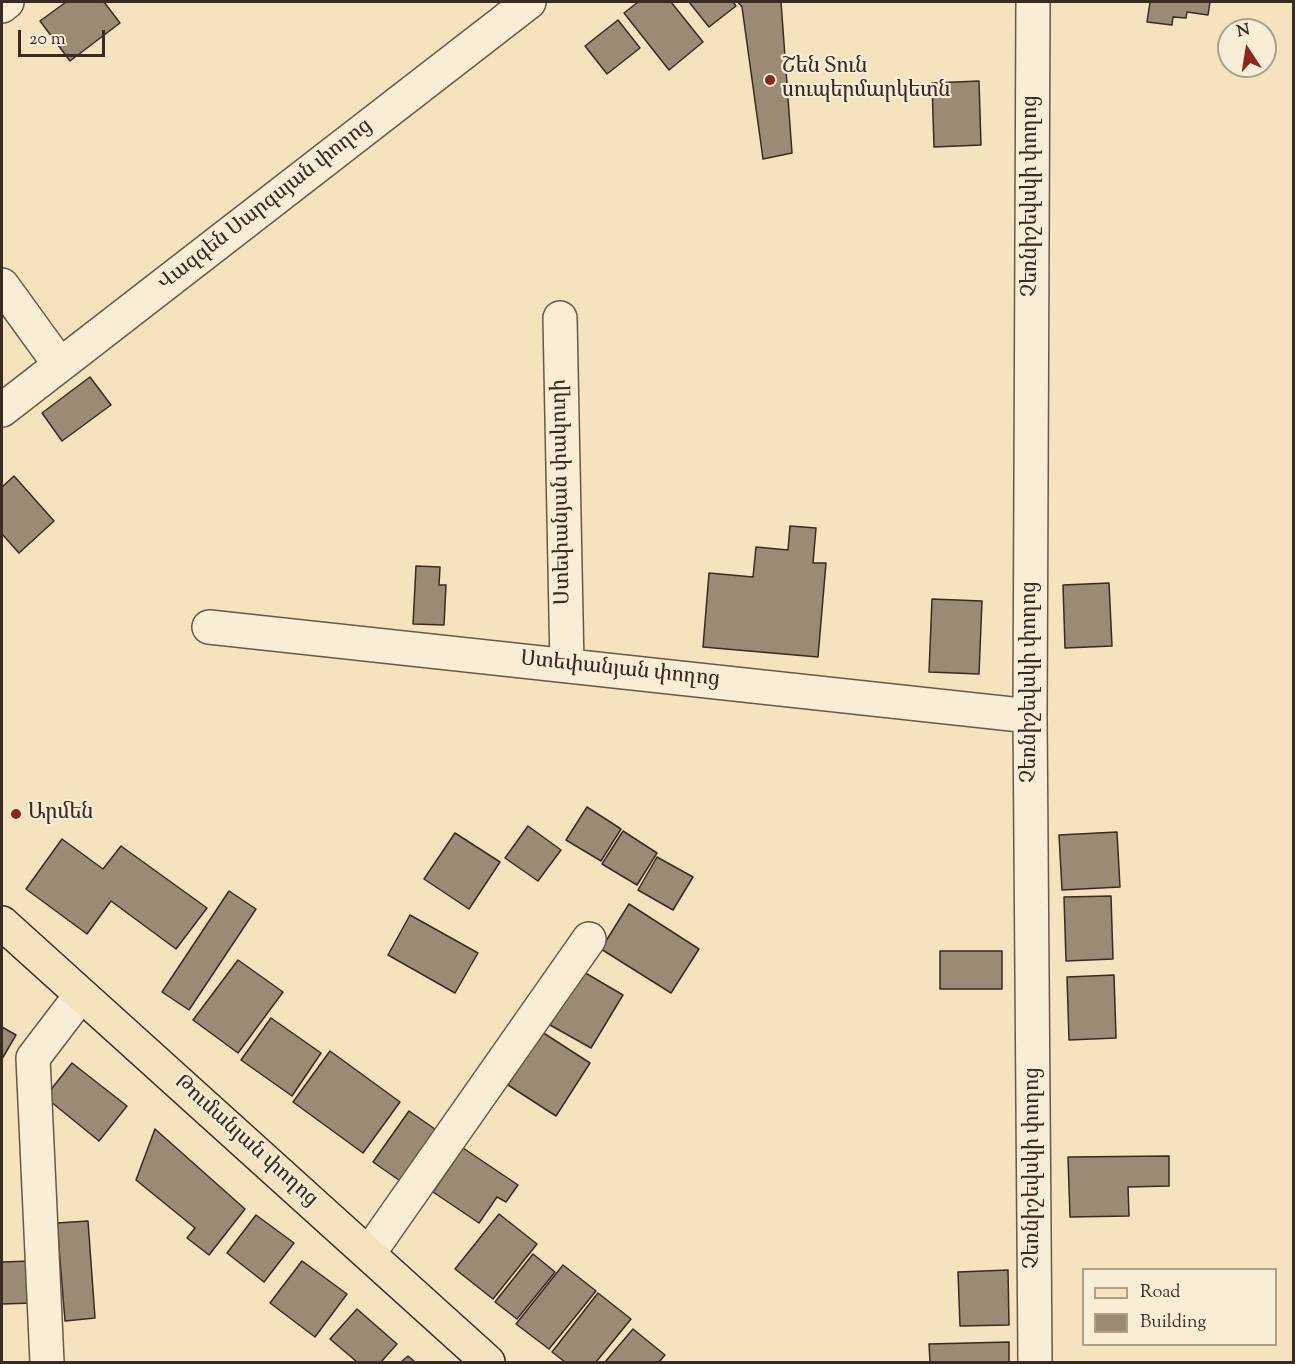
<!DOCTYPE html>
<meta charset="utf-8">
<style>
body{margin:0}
#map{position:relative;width:1295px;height:1364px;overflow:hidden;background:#f5e3be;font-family:"Sorts Mill Goudy",serif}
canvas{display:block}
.frame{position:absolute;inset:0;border:3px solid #392a24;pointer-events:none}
.legend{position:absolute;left:1082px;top:1268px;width:195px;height:78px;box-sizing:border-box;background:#f8edd5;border:2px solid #ac9f8e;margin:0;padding:8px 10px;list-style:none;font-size:18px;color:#392a24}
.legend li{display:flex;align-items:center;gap:12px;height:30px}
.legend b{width:30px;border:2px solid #ac9f8e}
.north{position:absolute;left:1217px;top:18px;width:60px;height:60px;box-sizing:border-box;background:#f8edd5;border:2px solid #ac9f8e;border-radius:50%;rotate:348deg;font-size:16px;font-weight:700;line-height:24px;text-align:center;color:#392a24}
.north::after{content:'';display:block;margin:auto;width:21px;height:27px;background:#8f2418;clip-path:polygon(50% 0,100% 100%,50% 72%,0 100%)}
.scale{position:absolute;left:18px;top:30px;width:87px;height:27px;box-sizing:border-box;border:3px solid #392a24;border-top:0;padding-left:8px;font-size:18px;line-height:21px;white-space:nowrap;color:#392a24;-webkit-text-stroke:4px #f8edd5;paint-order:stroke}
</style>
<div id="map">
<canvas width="1295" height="1364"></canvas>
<div class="frame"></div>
<ul class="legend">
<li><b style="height:8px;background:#f5e3be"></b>Road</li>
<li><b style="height:16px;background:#9b8a74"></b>Building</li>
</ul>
<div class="north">N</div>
<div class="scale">20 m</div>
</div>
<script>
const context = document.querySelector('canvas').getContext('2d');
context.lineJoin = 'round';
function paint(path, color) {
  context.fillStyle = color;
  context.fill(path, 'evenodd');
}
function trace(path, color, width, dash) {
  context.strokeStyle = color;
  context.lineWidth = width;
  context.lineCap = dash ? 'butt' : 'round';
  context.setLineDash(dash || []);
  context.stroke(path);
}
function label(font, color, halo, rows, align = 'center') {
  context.font = font + ' "Sorts Mill Goudy","Noto Serif Armenian",serif';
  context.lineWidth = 4.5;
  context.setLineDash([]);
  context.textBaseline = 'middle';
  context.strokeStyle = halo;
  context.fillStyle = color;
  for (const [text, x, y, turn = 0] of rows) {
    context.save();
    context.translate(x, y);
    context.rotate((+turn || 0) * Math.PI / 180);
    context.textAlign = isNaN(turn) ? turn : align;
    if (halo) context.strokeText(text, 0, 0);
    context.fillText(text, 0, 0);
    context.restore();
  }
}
const building = new Path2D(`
 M66 2H104L120 23 70 61 40 21Z
 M638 2H671L703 42 669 70 624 13Z
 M689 2H733L736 6 709 27Z
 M738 2H781L792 153 763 159 742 7Z
 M1150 2H1210L1208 15 1187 12 1186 18 1173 17 1172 25 1147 22Z
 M618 20 640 48 607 74 585 46Z
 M979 81 981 145 934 147 932 83Z
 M90 377 111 405 62 441 42 413Z
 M14 476 54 521 19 553 2 534V487Z
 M790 526 816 528 813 563H826L818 657 703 647 709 573 753 577 756 547 788 550Z
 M416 566 440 567 439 585H446L444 625 413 624Z
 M1109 583 1112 646 1065 648 1063 585Z
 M932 599 982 601 979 674 929 672Z
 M587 807 621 829 601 861 566 840Z
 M528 826 561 850 538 881 505 858Z
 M623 831 657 853 637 885 602 864Z
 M1117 832 1120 887 1062 890 1059 835Z
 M455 833 500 862 469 909 424 879Z
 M62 839 103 869 121 846 207 908 176 949 111 901 87 934 26 889Z
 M657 857 693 877 673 910 638 890Z
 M229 891 256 909 189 1010 162 992Z
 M1111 896 1113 959 1066 961 1064 897Z
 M629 904 699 949 671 993 601 949Z
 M410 915 478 953 455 993 388 955Z
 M940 951H1002V989H940Z
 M238 960 283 992 238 1053 193 1020Z
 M582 971 623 995 591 1048 550 1025Z
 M1114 975 1116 1038 1069 1040 1067 977Z
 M271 1018 321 1053 292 1096 241 1060Z
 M2 1027 16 1035 2 1059Z
 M542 1032 590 1063 556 1116 508 1085Z
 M330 1051 400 1102 363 1153 293 1102Z
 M72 1063 127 1106 99 1141 45 1097Z
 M409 1111 442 1134 406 1185 373 1162Z
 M155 1129 245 1209 209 1255 187 1238 195 1228 136 1180Z
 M463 1148 518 1185 506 1202 497 1197 479 1223 433 1192Z
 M1169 1156V1186L1128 1187 1129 1216 1070 1217 1068 1157Z
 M499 1214 537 1244 493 1299 455 1269Z
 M256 1215 294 1243 264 1282 227 1253Z
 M88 1221 95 1318 65 1321 57 1223Z
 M533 1254 555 1272 517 1319 495 1302Z
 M31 1261 33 1303 2 1304V1262Z
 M302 1261 347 1294 315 1337 270 1303Z
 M563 1265 596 1291 549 1349 516 1324Z
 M1008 1270 1009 1325 960 1326 958 1272Z
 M598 1293 631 1319 596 1362H565L552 1352Z
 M357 1309 397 1344 381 1362H357L330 1339Z
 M633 1329 665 1355 659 1362H605Z
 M1009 1342V1362H930L929 1344Z
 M408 1356 415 1362H401Z`);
paint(building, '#9b8a74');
trace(building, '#392a24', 1.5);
const minor = new Path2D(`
 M1033 2 1030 716 1035 1362
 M2 6 7 2
 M2 285 60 365
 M560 318 567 666
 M2 410 529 2
 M209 627 1030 716
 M369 1253 589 939
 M47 1362 33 1058 81 995`);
const major = new Path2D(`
 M2 923 488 1362`);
trace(minor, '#68584a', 36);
trace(major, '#392a24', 36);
trace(minor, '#f8edd5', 33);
trace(major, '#f5e3be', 33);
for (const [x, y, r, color] of [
 [770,80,6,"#8f2418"],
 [16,814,6,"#8f2418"]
]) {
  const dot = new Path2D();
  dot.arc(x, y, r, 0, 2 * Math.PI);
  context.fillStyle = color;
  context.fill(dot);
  trace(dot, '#f8edd5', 2);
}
label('21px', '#392a24', '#f8edd5', [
 ["Շեն Տուն",782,68],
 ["սուպերմարկետն",782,92],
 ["Արմեն",28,814]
], 'left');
label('21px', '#392a24', '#f8edd5', [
 ["Չեռնիշեվսկի փողոց",1032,196,-90],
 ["Վազգեն Սարգսյան փողոց",266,206,-38],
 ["Ստեփանյան փակուղի",563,492,-91],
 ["Ստեփանյան փողոց",620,671,6],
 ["Չեռնիշեվսկի փողոց",1031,682,-90],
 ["Թումանյան փողոց",245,1142,42],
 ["Չեռնիշեվսկի փողոց",1034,1168,-90]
]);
</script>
